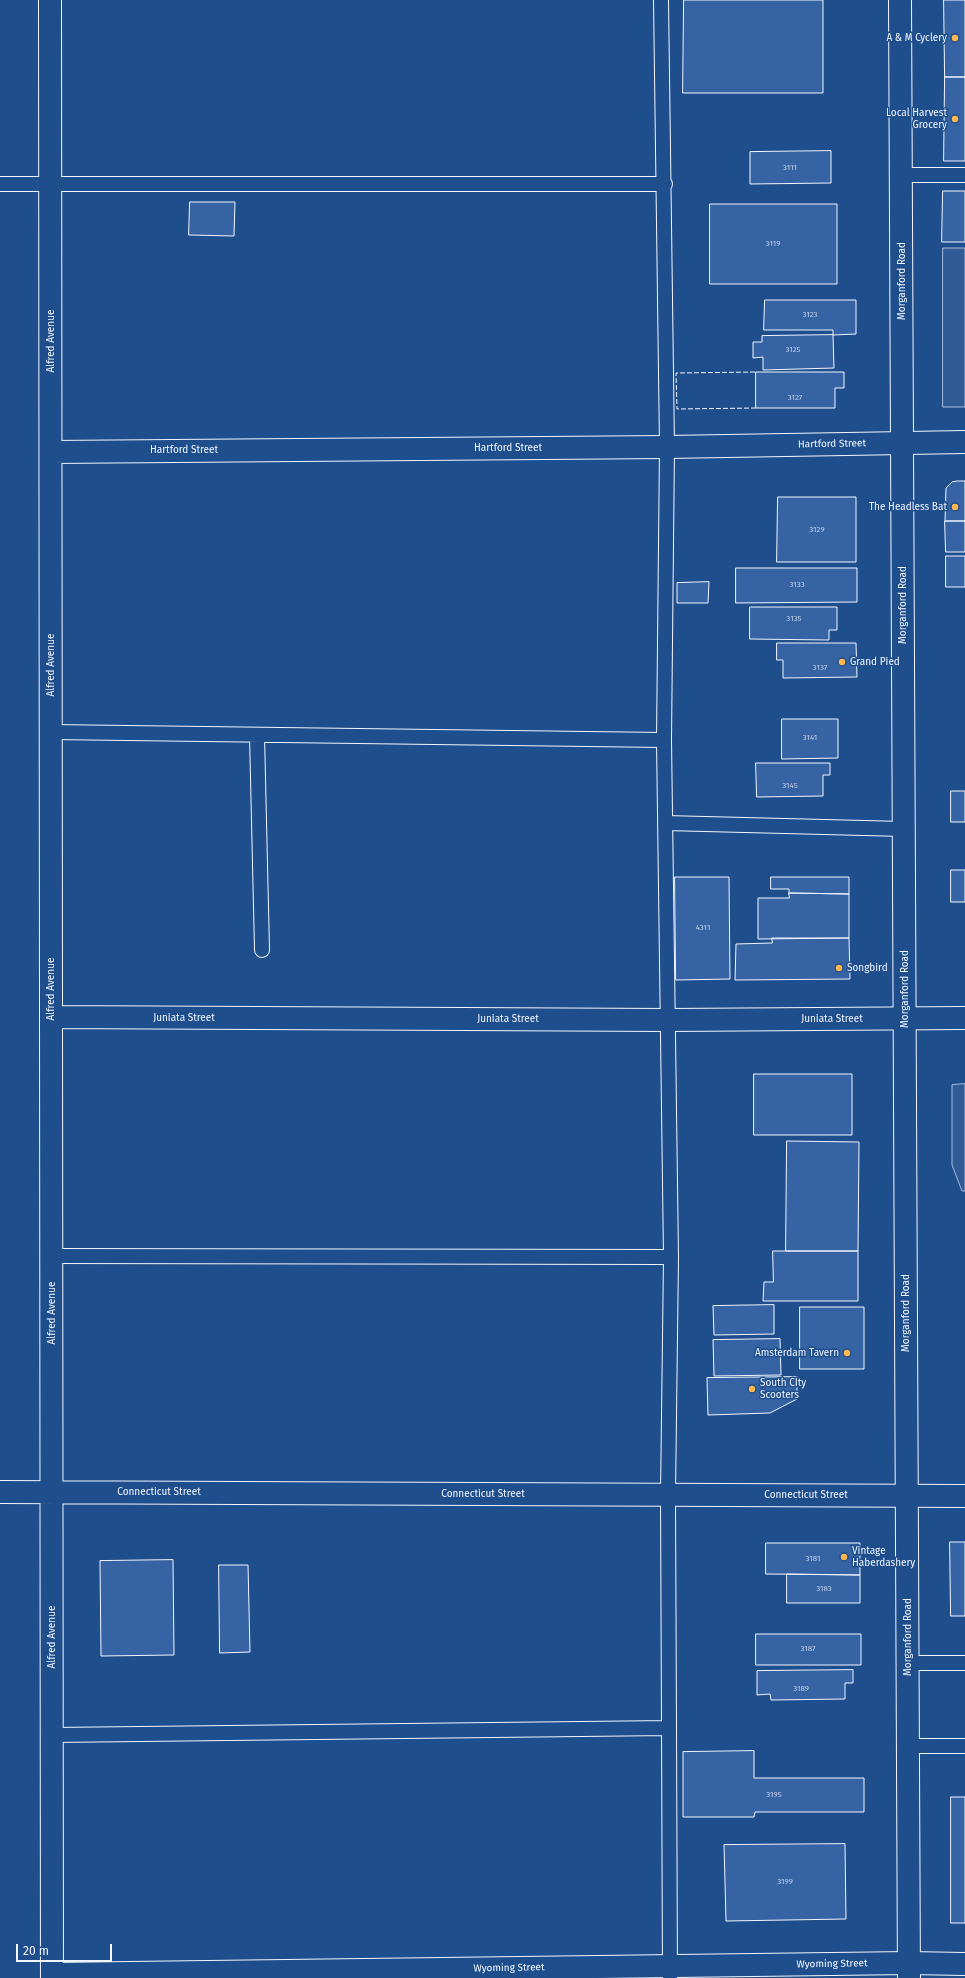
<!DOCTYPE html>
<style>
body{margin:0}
#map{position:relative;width:965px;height:1978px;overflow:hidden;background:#1f4e8c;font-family:"Fira Sans",sans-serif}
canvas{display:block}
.scale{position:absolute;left:16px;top:1944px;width:96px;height:18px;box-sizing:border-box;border:2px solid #f2f6ff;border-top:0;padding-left:5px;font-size:12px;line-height:14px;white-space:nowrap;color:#f2f6ff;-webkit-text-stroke:3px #1f4e8c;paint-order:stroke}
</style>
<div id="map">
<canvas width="965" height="1978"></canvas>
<div class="scale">20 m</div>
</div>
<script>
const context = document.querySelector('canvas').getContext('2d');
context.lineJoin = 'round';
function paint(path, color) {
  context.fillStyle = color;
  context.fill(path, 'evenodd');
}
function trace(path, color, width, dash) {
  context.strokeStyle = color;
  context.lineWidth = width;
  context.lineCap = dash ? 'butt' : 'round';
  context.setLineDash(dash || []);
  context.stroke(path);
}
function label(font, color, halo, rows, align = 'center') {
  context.font = font + ' "Fira Sans",sans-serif';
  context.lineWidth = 3;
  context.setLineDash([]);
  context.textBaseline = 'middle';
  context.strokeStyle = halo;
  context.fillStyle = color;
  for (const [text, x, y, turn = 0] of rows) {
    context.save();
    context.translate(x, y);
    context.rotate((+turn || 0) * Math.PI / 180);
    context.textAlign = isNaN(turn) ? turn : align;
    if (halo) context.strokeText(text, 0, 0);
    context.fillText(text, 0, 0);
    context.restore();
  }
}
const parking = new Path2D(`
 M943 248H965V407H943Z
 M965 1084V1191H962L952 1165V1085Z`);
paint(parking, '#305b95');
trace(parking, '#a8bbd7', 1);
const building = new Path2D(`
 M684 0H823V93H683Z
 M944 0H965V77H945Z
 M945 77H965V161H944Z
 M831 151V183L750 184V152Z
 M943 191H965V242H942Z
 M190 202H235L234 236 189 235Z
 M710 204H837V284H710Z
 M765 300H856V334L833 335V330H764Z
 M833 335 834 368 763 370V357L753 358V342H762V336Z
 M756 372H844V388H835V408H756Z
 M958 481H965V521H945L946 488 952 482Z
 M778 497H856V562H777Z
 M945 521H965V552H946Z
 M946 556H965V587H946Z
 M736 568H857V602L736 603Z
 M709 582 708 603H677V583Z
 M750 607H837V630H829V640L750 639Z
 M777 643H856L857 677 783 678V660H777Z
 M782 719H838V758L782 759Z
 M756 763H830V775H823V796L757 797Z
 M951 791H965V822H951Z
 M951 870H965V902H951Z
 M675 877H729L730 979 676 980Z
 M771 877H849V894L789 893V889H771Z
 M789 893 849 894V938L758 939V898H789Z
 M772 938H849L850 979 735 980 736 944 772 943Z
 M754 1074H852V1135H754Z
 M787 1141 859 1142 858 1251H786Z
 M773 1251H858V1301H763L764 1282H773Z
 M774 1305V1334L714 1335 713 1306Z
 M800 1307H864V1369H800Z
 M780 1339 781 1375 714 1376 713 1340Z
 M797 1377V1399L770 1413 708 1415 707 1378Z
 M950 1542H965V1616H951Z
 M766 1543H860V1575L766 1574Z
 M173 1560 174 1655 101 1656 100 1561Z
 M219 1565H248L250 1652 220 1653Z
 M787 1574 860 1575V1603H787Z
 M756 1634H861V1665H756Z
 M853 1670V1683H845V1699L771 1700 770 1694 757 1695V1671Z
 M754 1751V1778H864V1812H755L754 1817H683V1752Z
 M951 1797H965V1923H951Z
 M845 1844 846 1919 726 1921 724 1845Z`);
paint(building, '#3563a3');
trace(building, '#f2f6ff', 1);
const lane = new Path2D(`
 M661 0 667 447 664 740 671 1257
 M901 175H965
 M0 184H665
 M51 732 664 740
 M257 735 262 950
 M665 823 904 829
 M52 1256 671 1257 668 1495 669 1728
 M908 1663H965
 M52 1735 669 1728 670 1978
 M908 1746H965`);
const street = new Path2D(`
 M50 0 52 1978
 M51 452 667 447 965 442
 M51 1017 668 1020 965 1018
 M0 1492 965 1496
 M52 1974 909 1963 965 1964`);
const secondary = new Path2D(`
 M900 0 909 1978`);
trace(lane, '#f2f6ff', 16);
trace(street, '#f2f6ff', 24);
trace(secondary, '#f2f6ff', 24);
trace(lane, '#1f4e8c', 14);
trace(street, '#1f4e8c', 22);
trace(secondary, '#1f4e8c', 22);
trace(new Path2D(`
 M756 408 677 409 676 373 756 372`), '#f2f6ff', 1, [5, 2]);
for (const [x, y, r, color] of [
 [955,38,4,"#ffb74d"],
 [955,119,4,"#ffb74d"],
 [955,507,4,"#ffb74d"],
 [842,662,4,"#ffb74d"],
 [839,968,4,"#ffb74d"],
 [847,1353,4,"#ffb74d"],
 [752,1389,4,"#ffb74d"],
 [844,1557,4,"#ffb74d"]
]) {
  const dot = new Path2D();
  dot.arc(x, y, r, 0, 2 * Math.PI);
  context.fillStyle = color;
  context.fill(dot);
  trace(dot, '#1f4e8c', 1.5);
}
label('8px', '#c3d1e8', null, [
 ["3111",790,168],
 ["3119",773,244],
 ["3123",810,315],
 ["3125",793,350],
 ["3127",795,398],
 ["3129",817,530],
 ["3133",797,585],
 ["3135",794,619],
 ["3137",820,668],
 ["3141",810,738],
 ["3145",790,786],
 ["4311",703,928],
 ["3181",813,1559],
 ["3183",824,1589],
 ["3187",808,1649],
 ["3189",801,1689],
 ["3195",774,1795],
 ["3199",785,1882]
]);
label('10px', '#f2f6ff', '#1f4e8c', [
 ["A & M Cyclery",947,38],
 ["Local Harvest",947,113],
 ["Grocery",947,125],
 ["The Headless Bat",947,507],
 ["Grand Pied",850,662,"left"],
 ["Songbird",847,968,"left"],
 ["Amsterdam Tavern",839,1353],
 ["South CIty",760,1383,"left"],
 ["Scooters",760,1395,"left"],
 ["Vintage",852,1551,"left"],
 ["Haberdashery",852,1563,"left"]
], 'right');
label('10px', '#f2f6ff', '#1f4e8c', [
 ["Morganford Road",902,281,-90],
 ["Alfred Avenue",51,341,-90],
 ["Hartford Street",832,444,-1],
 ["Hartford Street",508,448],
 ["Hartford Street",184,450],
 ["Morganford Road",903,605,-90],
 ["Alfred Avenue",51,665,-90],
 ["Alfred Avenue",51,989,-90],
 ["Morganford Road",905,989,-90],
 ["Juniata Street",184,1018],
 ["Juniata Street",508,1019],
 ["Juniata Street",832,1019],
 ["Alfred Avenue",52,1313,-90],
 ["Morganford Road",906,1313,-90],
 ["Connecticut Street",159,1492],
 ["Connecticut Street",483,1494],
 ["Connecticut Street",806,1495],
 ["Alfred Avenue",52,1637,-90],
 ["Morganford Road",908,1637,-90],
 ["Wyoming Street",832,1964,-1],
 ["Wyoming Street",509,1968,-1]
]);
</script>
